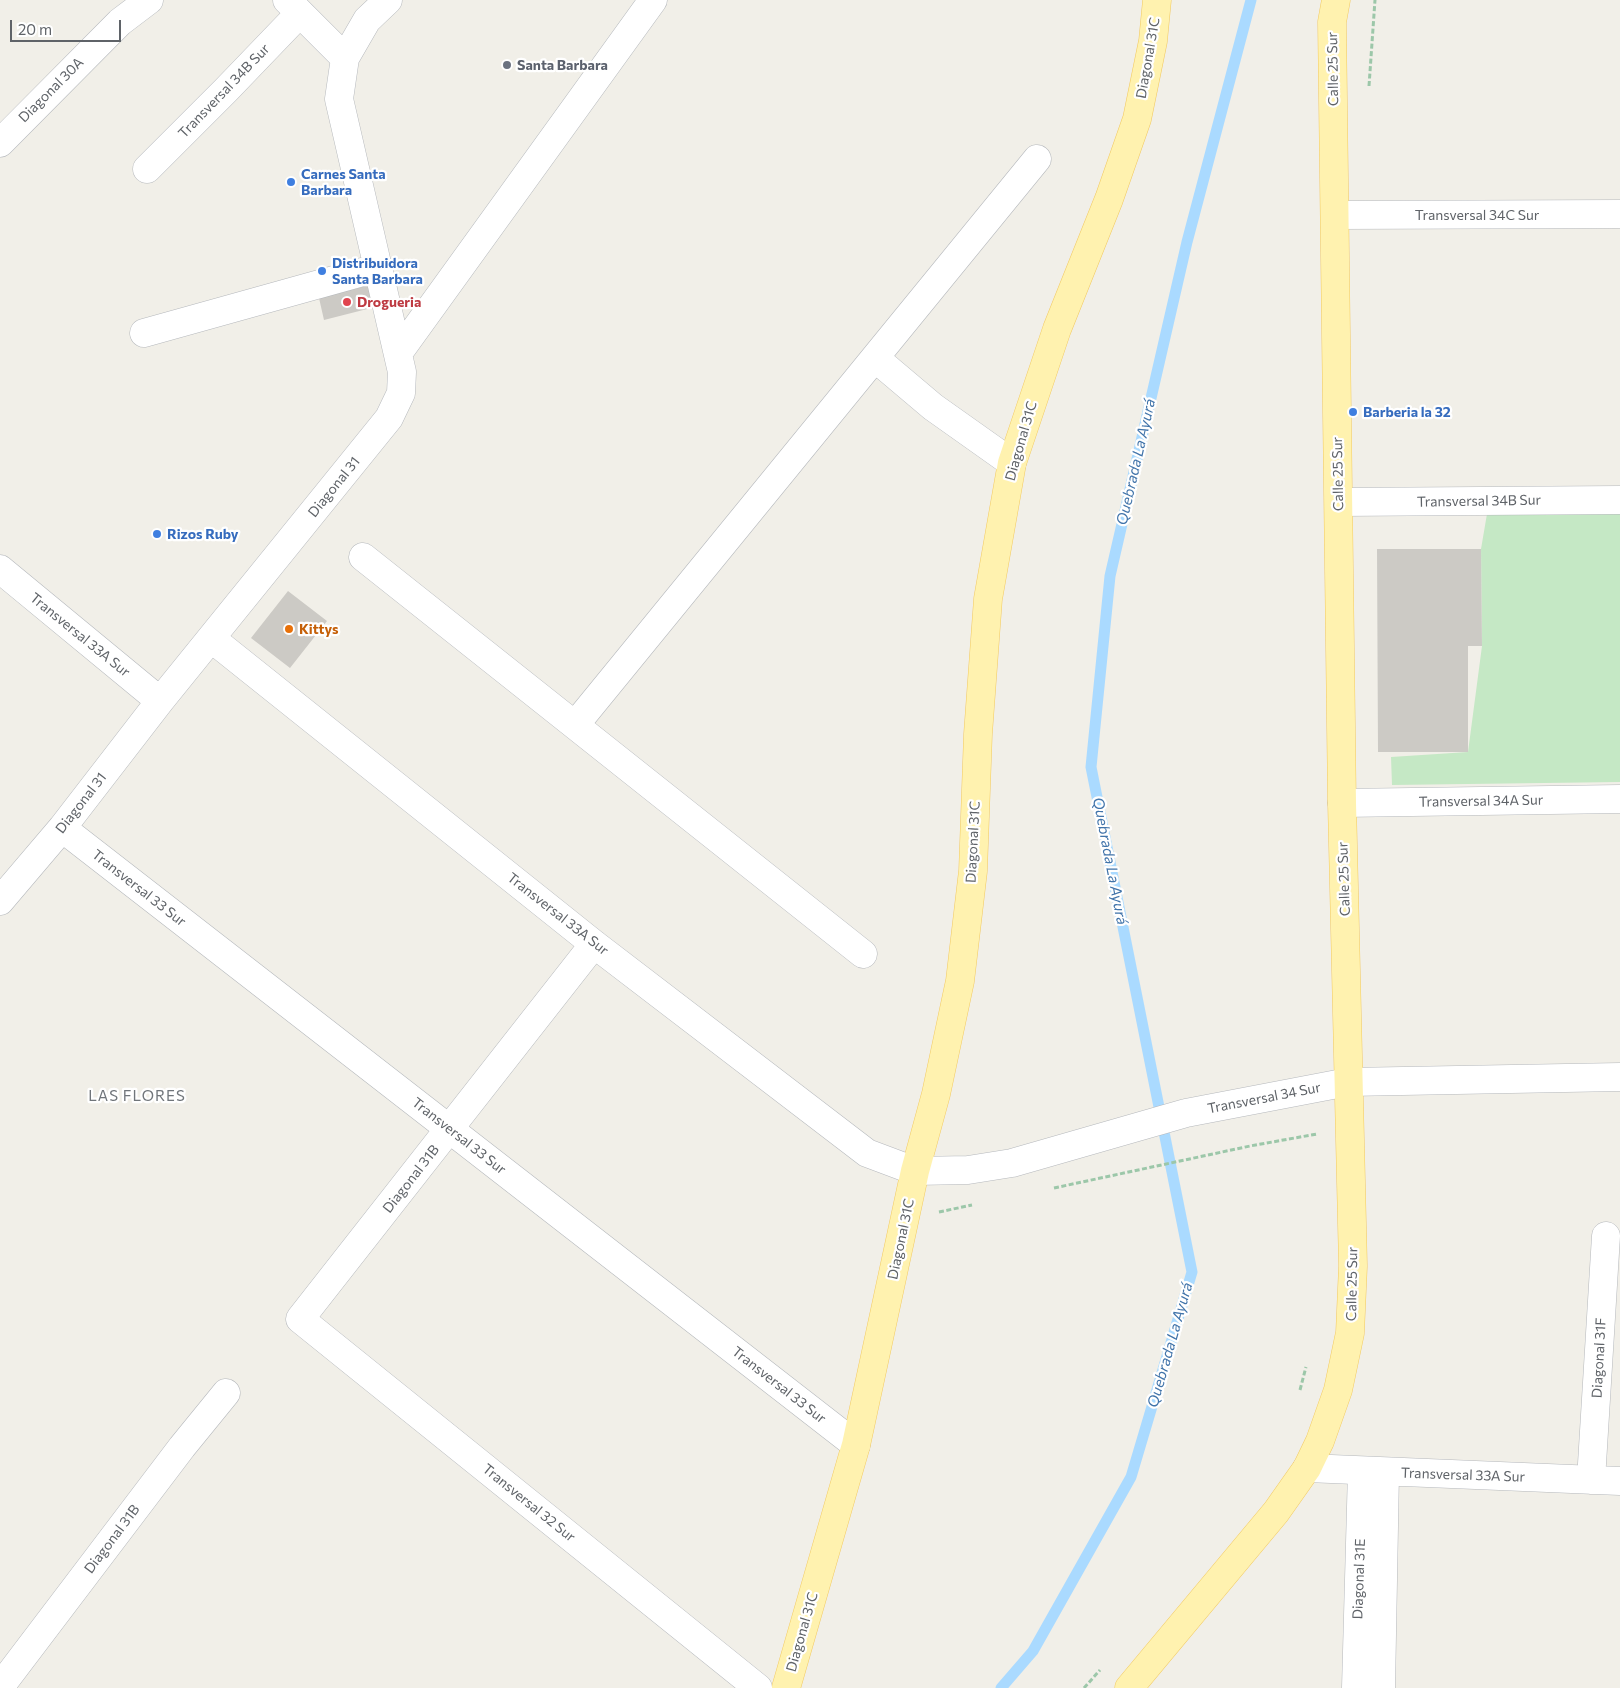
<!DOCTYPE html>
<meta charset="utf-8">
<style>
body{margin:0}
#map{position:relative;width:1620px;height:1688px;overflow:hidden;background:#f1efe8;font-family:Commissioner,sans-serif}
canvas{display:block}
.scale{position:absolute;left:10px;top:20px;width:111px;height:22px;box-sizing:border-box;border:2px solid #5f6368;border-top:0;padding-left:6px;font-size:15px;line-height:18px;white-space:nowrap;color:#5f6368;-webkit-text-stroke:4px #fff;paint-order:stroke}
</style>
<div id="map">
<canvas width="1620" height="1688"></canvas>
<div class="scale">20 m</div>
</div>
<script>
const context = document.querySelector('canvas').getContext('2d');
context.lineJoin = 'round';
function paint(path, color) {
  context.fillStyle = color;
  context.fill(path, 'evenodd');
}
function trace(path, color, width, dash) {
  context.strokeStyle = color;
  context.lineWidth = width;
  context.lineCap = dash ? 'butt' : 'round';
  context.setLineDash(dash || []);
  context.stroke(path);
}
function label(font, color, halo, rows, align = 'center') {
  context.font = font + ' Commissioner,sans-serif';
  context.lineWidth = 4.5;
  context.setLineDash([]);
  context.textBaseline = 'middle';
  context.strokeStyle = halo;
  context.fillStyle = color;
  for (const [text, x, y, turn = 0] of rows) {
    context.save();
    context.translate(x, y);
    context.rotate((+turn || 0) * Math.PI / 180);
    context.textAlign = isNaN(turn) ? turn : align;
    if (halo) context.strokeText(text, 0, 0);
    context.fillText(text, 0, 0);
    context.restore();
  }
}
paint(new Path2D(`
 M1488 508 1620 509V782L1392 785 1391 757 1468 752 1482 646 1481 549Z`), '#c5e8c5');
trace(new Path2D(`
 M1001 1688 1033 1651 1131 1477 1192 1272 1091 767 1110 576 1187 242 1251 0`), '#aadaff', 11);
paint(new Path2D(`
 M370 285 375 307 324 320 319 298Z
 M1377 549H1481L1482 646H1468V752H1378Z
 M288 591 327 621 290 668 251 638Z`), '#cccac5');
const minor = new Path2D(`
 M287 0 345 58
 M0 143 120 22 149 0
 M147 169 226 90 300 13
 M1335 215 1620 214
 M144 333 377 268
 M399 352 653 0
 M875 358 933 407 1012 463
 M1339 502 1620 500
 M363 557 863 954
 M0 569 160 701
 M212 639 594 944 867 1153 915 1171 968 1170 1012 1163 1186 1113 1348 1082 1620 1077
 M575 725 1037 159
 M1342 803 1620 799
 M62 828 856 1445
 M0 901 62 828 160 701 389 418 401 393 402 372 339 99 345 58 367 20 388 0
 M594 944 300 1319 758 1688
 M1307 1468 1620 1481
 M1591 1480 1606 1236
 M0 1687 182 1447 226 1393
 M1356 1688 1362 1471
 M1381 1688 1385 1472`);
const major = new Path2D(`
 M786 1688 856 1445 915 1171 936 1094 960 981 973 871 978 734 988 599 1012 463 1057 329 1109 199 1137 119 1153 41 1157 0
 M1129 1688 1276 1512 1307 1468 1320 1441 1338 1390 1350 1333 1353 1266 1342 803 1332 22 1336 0`);
trace(minor, '#b5b8bc', 29);
trace(major, '#f2c960', 29);
trace(new Path2D(`
 M1369 86 1375 0
 M1054 1188 1250 1146 1317 1134
 M939 1212 972 1205
 M1300 1390 1306 1367
 M1084 1688 1100 1670`), '#9cc7a9', 3, [5, 2.5]);
trace(minor, '#fff', 28);
trace(major, '#fff2af', 28);
for (const [x, y, r, color] of [
 [507,65,5,"#6b7280"],
 [291,182,5,"#3f7fe0"],
 [322,271,5,"#3f7fe0"],
 [347,302,5,"#e0444e"],
 [1353,412,5,"#3f7fe0"],
 [157,534,5,"#3f7fe0"],
 [289,629,5,"#e8710a"]
]) {
  const dot = new Path2D();
  dot.arc(x, y, r, 0, 2 * Math.PI);
  context.fillStyle = color;
  context.fill(dot);
  trace(dot, '#fff', 2);
}
label('14px', '#5f6368', '#fff', [
 ["Diagonal 31C",1148,58,-80],
 ["Calle 25 Sur",1333,69,-91],
 ["Diagonal 30A",51,90,-45],
 ["Transversal 34B Sur",224,91,-46],
 ["Transversal 34C Sur",1477,215],
 ["Diagonal 31C",1021,441,-74],
 ["Calle 25 Sur",1338,474,-91],
 ["Diagonal 31",334,487,-51],
 ["Transversal 34B Sur",1479,501,-1],
 ["Transversal 33A Sur",80,635,39],
 ["Transversal 34A Sur",1481,801,-1],
 ["Diagonal 31",81,803,-52],
 ["Diagonal 31C",973,842,-87],
 ["Calle 25 Sur",1344,879,-92],
 ["Transversal 33 Sur",139,888,38],
 ["Transversal 33A Sur",558,914,38],
 ["Transversal 34 Sur",1264,1098,-11],
 ["Transversal 33 Sur",459,1136,38],
 ["Diagonal 31B",411,1179,-52],
 ["Diagonal 31C",901,1239,-78],
 ["Calle 25 Sur",1352,1284,-89],
 ["Diagonal 31F",1599,1358,-87],
 ["Transversal 33 Sur",779,1385,38],
 ["Transversal 33A Sur",1463,1475,2],
 ["Transversal 32 Sur",529,1503,39],
 ["Diagonal 31B",112,1539,-53],
 ["Diagonal 31E",1359,1579,-88],
 ["Diagonal 31C",802,1632,-74]
]);
label('bold 14px', '#5b616d', '#fff', [
 ["Santa Barbara",517,65]
], 'left');
label('bold 14px', '#366cbe', '#fff', [
 ["Carnes Santa",301,174],
 ["Barbara",301,190],
 ["Distribuidora",332,263],
 ["Santa Barbara",332,279],
 ["Barberia la 32",1363,412],
 ["Rizos Ruby",167,534]
], 'left');
label('bold 14px', '#be3a42', '#fff', [
 ["Drogueria",357,302]
], 'left');
label('bold 14px', '#c56008', '#fff', [
 ["Kittys",299,629]
], 'left');
label('italic 15px', '#4174aa', '#fff', [
 ["Quebrada La Ayurá",1136,462,-77],
 ["Quebrada La Ayurá",1110,861,79],
 ["Quebrada La Ayurá",1170,1345,-74]
]);
context.letterSpacing = '1px';
label('15px', '#70757a', '#fff', [
 ["LAS FLORES",137,1096]
]);
context.letterSpacing = '0px';
</script>
